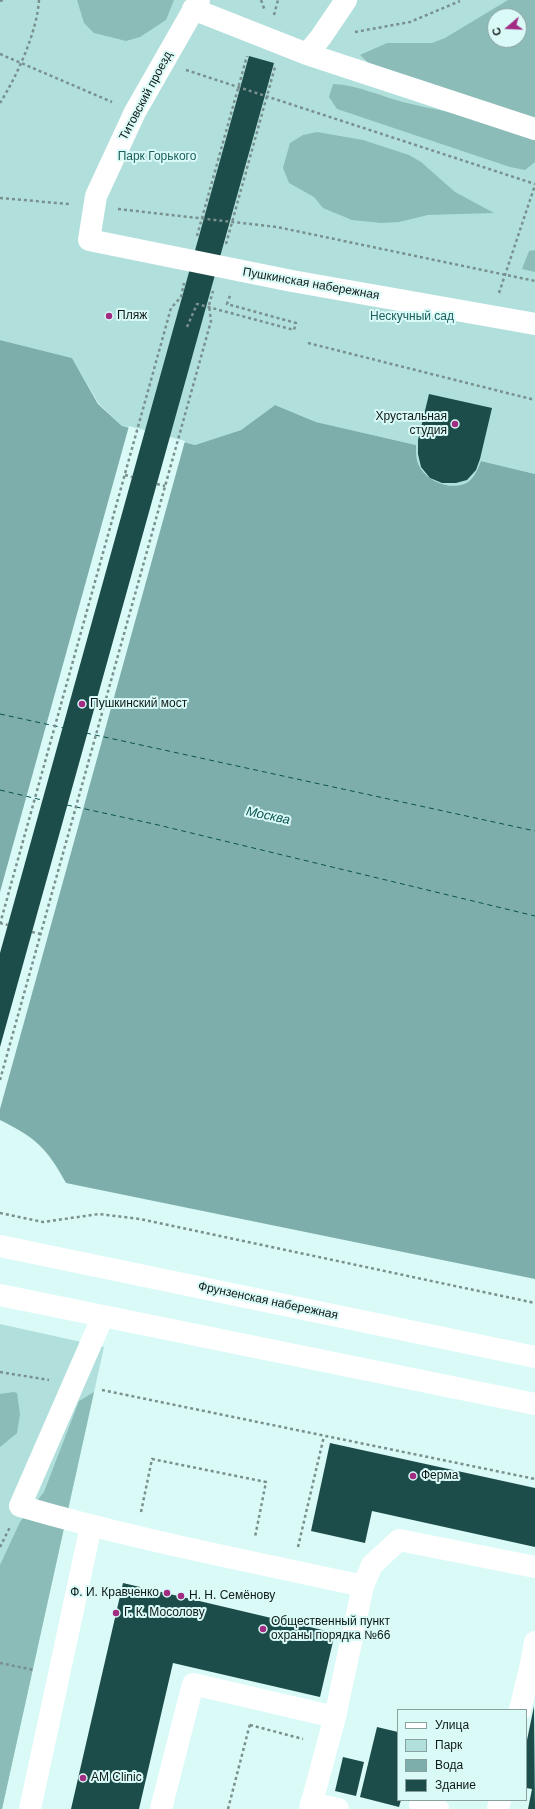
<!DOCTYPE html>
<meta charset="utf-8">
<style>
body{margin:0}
#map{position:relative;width:535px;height:1809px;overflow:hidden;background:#dafaf7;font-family:Arial,sans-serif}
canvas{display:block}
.legend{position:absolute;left:397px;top:1709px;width:130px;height:92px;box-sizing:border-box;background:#dafaf7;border:1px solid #88a09e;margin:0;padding:5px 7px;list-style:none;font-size:12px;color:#0e1a19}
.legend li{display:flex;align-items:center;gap:8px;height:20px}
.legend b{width:20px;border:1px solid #88a09e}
.north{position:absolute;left:487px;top:8px;width:40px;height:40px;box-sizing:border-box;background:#dafaf7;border:1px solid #88a09e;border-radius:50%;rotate:251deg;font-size:11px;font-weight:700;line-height:16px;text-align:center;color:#0e1a19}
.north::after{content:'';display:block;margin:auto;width:14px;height:18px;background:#a22b83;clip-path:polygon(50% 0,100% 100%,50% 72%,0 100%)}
</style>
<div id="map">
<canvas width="535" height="1809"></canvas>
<ul class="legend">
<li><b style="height:5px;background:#fff"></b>Улица</li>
<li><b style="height:11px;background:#b1e0dc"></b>Парк</li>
<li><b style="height:11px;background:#7eaeab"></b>Вода</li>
<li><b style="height:11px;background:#1d4d4a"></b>Здание</li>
</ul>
<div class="north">С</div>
</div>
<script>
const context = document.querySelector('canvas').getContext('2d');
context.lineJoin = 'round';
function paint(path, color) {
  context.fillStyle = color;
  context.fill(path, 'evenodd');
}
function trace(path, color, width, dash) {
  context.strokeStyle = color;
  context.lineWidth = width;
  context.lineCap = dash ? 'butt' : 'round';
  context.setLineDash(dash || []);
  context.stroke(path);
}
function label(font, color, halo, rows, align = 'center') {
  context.font = font + ' Arial,sans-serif';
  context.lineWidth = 4;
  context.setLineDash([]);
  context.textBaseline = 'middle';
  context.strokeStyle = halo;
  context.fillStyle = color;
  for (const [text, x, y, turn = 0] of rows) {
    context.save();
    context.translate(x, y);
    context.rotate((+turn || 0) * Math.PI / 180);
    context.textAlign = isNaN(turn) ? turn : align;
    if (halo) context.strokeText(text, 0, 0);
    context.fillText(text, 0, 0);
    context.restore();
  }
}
paint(new Path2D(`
 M0 0H535V474L481 461C478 468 475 477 468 482 453 491 430 483 421 469 416 462 416 454 416 445L316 422 275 405 241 430 195 445 122 426 99 404 72 358 0 340ZM495 16H519V40H495Z
 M0 1324 104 1347 2 1809H0Z`), '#b1e0dc');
paint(new Path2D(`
 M77 0H174L166 20 140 37 126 41 94 33 84 23Z
 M508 0H535V121L374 68 360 55 387 43H432L445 38ZM495 16H519V40H495Z
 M333 84C358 85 382 97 407 103 450 113 493 120 535 134V162L525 170 510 167 337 109 329 97Z
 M317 132 363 140 409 155 421 162 455 192 494 213 428 215 399 222 381 223 352 220 323 208 314 197 289 183 283 168 290 143 303 135Z
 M535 250V272L522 269 529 251Z
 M14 1392 17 1393 20 1414 17 1433 0 1447V1394Z
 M94 1392 2 1809H0V1565L20 1522 44 1492 79 1401Z`), '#8bbcb8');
paint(new Path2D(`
 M0 340 72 358 98 404 122 426 195 445 241 430 275 405 316 422 416 445C416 454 416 462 421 469 430 483 453 491 468 482 475 477 478 468 481 461L535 474V1279L66 1183C47 1148 36 1138 0 1120Z`), '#7eaeab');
paint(new Path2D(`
 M129 426 185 441 0 1109V892Z`), '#dafaf7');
trace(new Path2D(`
 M0 714 64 728
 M86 733 535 831
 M0 790 42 800
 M67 805 154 824 535 916`), '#0a524f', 1, [5, 4]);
paint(new Path2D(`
 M249 56 274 63 0 1047V953Z
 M429 394 492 408 480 459 476 470 467 480 456 483H442L430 478 421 467 418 454V440Z
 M330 1443 535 1488V1547L372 1511 365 1543 311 1531Z
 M123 1583 335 1633 320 1697 173 1663 139 1809H71Z
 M534 1706 535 1809H528L532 1789 526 1788V1745Z
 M377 1727 398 1732V1800H401L399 1807 360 1797Z
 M343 1757 364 1762 356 1796 335 1791Z`), '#1d4d4a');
trace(new Path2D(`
 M261 0 265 11
 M0 1 3 0
 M274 15 278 0
 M355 32 410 22 460 1
 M0 54 112 102
 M186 70 535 184
 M0 103C17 76 37 32 39 0
 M0 198 69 204
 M118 209 277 227 535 281
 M197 236 247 56
 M226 244 275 67
 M499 293 535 185
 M187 327 197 304 294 330 296 323 227 304 231 293
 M308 343 535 400
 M125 475 132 477
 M157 484 165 486
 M0 923 8 925
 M0 924 171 308 181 297 184 283
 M32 932 41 934
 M0 1080 211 321 209 305 213 291
 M0 1213 43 1222 99 1214 140 1219 535 1303
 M0 1372 49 1380
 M102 1390 535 1479
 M141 1512 152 1459 266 1482 255 1537
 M0 1547 10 1527
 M298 1547 324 1436
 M0 1663 34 1670
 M250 1725 303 1739
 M228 1809 250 1724`), '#79908e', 2.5, [3, 3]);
trace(new Path2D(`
 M199 0 135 112 96 196 89 240 292 281 535 324
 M193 9 307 54 535 129
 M307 54 321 37 346 0
 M103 1316 20 1506C133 1539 249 1561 363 1586L335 1717 310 1809
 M363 1586 372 1565 399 1540 535 1567
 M535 1642 531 1664 535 1665
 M520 1710 531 1664
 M311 1803 338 1809
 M420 1805 438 1809
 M30 1809 91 1526
 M161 1809 193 1684 335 1717
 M498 1809 500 1800`), '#fff', 22);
trace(new Path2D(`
 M0 1246 535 1357
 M0 1295 535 1404`), '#fff', 22);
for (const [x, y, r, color] of [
 [109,316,4,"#a22b83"],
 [455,424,4,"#a22b83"],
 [82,704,4,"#a22b83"],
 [413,1476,4,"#a22b83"],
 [167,1593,4,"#a22b83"],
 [181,1596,4,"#a22b83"],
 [116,1613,4,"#a22b83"],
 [263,1629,4,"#a22b83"],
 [83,1778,4,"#a22b83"]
]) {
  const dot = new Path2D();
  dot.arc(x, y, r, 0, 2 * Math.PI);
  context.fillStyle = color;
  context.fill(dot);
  trace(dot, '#dafaf7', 1.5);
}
label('12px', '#0e1a19', '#dafaf7', [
 ["Титовский проезд",146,96,-62],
 ["Пушкинская набережная",311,284,10],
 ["Фрунзенская набережная",268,1301,12]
]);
label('12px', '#1f605d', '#dafaf7', [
 ["Парк Горького",157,157],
 ["Нескучный сад",412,317]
]);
label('12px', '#0e1a19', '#dafaf7', [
 ["Пляж",117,316],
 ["Хрустальная",447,417,"right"],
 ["студия",447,431,"right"],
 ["Пушкинский мост",90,704],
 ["Ферма",421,1476],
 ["Ф. И. Кравченко",159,1593,"right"],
 ["Н. Н. Семёнову",189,1596],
 ["Г. К. Мосолову",124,1613],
 ["Общественный пункт",271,1622],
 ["охраны порядка №66",271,1636],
 ["AM Clinic",91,1778]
], 'left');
label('italic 13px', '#0a524f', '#dafaf7', [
 ["Москва",268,816,12]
]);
</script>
